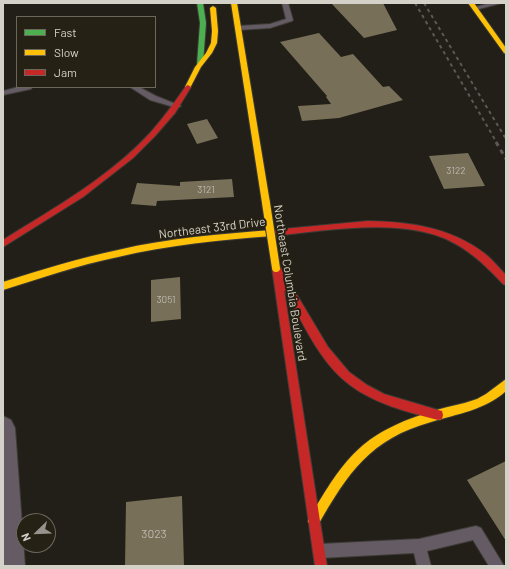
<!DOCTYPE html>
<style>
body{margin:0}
#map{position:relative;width:509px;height:569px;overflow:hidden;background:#211f18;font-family:Barlow,sans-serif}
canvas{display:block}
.frame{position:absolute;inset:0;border:4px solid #d4d1c9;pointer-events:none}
.legend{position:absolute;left:16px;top:16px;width:140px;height:72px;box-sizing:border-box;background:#252114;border:1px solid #6b675c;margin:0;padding:5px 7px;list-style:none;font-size:12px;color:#d4d1c9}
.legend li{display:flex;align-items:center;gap:8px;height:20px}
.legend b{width:20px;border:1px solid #6b675c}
.north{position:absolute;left:16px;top:513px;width:40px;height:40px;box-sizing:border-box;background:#252114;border:1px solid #6b675c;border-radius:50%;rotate:247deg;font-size:11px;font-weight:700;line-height:16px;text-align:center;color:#d4d1c9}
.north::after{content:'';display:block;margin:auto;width:14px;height:18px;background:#95938b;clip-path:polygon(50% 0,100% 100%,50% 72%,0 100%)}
</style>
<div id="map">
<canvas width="509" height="569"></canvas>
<div class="frame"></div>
<ul class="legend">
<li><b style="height:5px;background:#4caf50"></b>Fast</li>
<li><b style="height:5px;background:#ffc107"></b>Slow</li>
<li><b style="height:5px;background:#c62828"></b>Jam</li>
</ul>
<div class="north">N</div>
</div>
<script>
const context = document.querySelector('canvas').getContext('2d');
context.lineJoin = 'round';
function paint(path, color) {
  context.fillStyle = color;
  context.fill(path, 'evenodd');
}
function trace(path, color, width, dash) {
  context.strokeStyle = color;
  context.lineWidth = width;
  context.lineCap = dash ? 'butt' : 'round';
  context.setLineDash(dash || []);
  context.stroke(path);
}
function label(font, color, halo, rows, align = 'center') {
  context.font = font + ' Barlow,sans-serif';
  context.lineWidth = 4;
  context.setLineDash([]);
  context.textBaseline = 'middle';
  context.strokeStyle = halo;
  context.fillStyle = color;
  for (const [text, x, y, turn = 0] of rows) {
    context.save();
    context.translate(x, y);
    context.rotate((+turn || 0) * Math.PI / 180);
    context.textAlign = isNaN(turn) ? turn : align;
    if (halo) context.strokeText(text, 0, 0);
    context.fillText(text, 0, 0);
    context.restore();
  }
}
paint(new Path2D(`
 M331 3H383L397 30 364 38Z
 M319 33 341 57 353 54 383 87 389 86 403 100 339 118 302 121 298 106 331 104 326 97 327 96 280 42Z
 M207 119 218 138 197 144 187 124Z
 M468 153 485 186 444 189 429 156Z
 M232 179 234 197 157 201 156 206 131 204 137 183 180 186V182Z
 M180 277 181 319 151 322V280Z
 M506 461V541L467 480Z
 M182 496 184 566H125L126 502Z`), '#776f58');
const lane = new Path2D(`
 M282 3H288L293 20 292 21 270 28 238 30 235 28 238 26 270 24 286 19Z
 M490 3H502L475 10 472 8Z
 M18 87H32L31 89 3 95V91Z
 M130 87H139L156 96 181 106 177 108 150 100Z
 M476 526 481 528 504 566H489L473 540 427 551 431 566H417L414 553 320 558 315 556 313 551 315 546 320 544 419 539Z`);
const street = new Path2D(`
 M3 416 11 420 15 428 25 566H3Z`);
const fast = new Path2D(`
 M197 3H203L206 23 203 64 200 66 197 64 200 23Z`);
const slow = new Path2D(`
 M231 3H237L270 203 266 206 262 203Z
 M468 3H474L506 48V54L504 53Z
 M213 6 216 8 218 31 217 43 212 53 201 67 190 88H186L185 87 195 67 206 53 211 43 212 31 210 8Z
 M272 230 276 233 272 236C220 240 168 245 118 257 79 265 41 278 3 290V282C41 270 79 258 118 250 168 238 220 234 272 230Z
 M506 379V391C485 410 457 414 431 422 370 439 348 473 318 525L314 527 310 525 308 521 310 517C344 459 361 434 427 413 443 407 461 405 477 399L486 394Z`);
const jam = new Path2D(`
 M188 85 191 87 175 113 155 136 133 158 83 197 3 247V240C54 208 110 177 151 132 164 117 175 102 186 86Z
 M368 221C410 222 450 227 484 253 492 259 499 268 506 275V285L503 284C488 268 473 253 454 243 405 216 325 231 272 236L268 233 272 230Z
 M276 264 279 265 328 347 349 372 367 385 384 394 438 410 442 411 443 415 442 419 438 420C408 412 375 404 350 385 319 362 303 322 284 290L327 566H315L272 268 273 265Z`);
trace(lane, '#3d3b35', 2);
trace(street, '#3d3b35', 2);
trace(fast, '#3d3b35', 2);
trace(slow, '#3d3b35', 2);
trace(jam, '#3d3b35', 2);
paint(lane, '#645b64');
paint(street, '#645b64');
paint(fast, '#4caf50');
paint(slow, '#ffc107');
paint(jam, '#c62828');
trace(new Path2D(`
 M415 3 497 143
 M424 3 506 139`), '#5c5758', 2, [3.5, 3.5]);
trace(new Path2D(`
 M496 142 506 159`), '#5c5758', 3, [4.5, 4.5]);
const slowBridge = new Path2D(`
 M266 203 276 268`);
trace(slowBridge, '#3d3b35', 10, []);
trace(slowBridge, '#ffc107', 8);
label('10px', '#bdb8ad', null, [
 ["3122",456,171],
 ["3121",206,190],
 ["3051",166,300]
]);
label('12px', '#d4d1c9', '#252114', [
 ["Northeast 33rd Drive",212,228,-7],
 ["Northeast Columbia Boulevard",290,283,81]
]);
label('12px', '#bdb8ad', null, [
 ["3023",154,534]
]);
</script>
